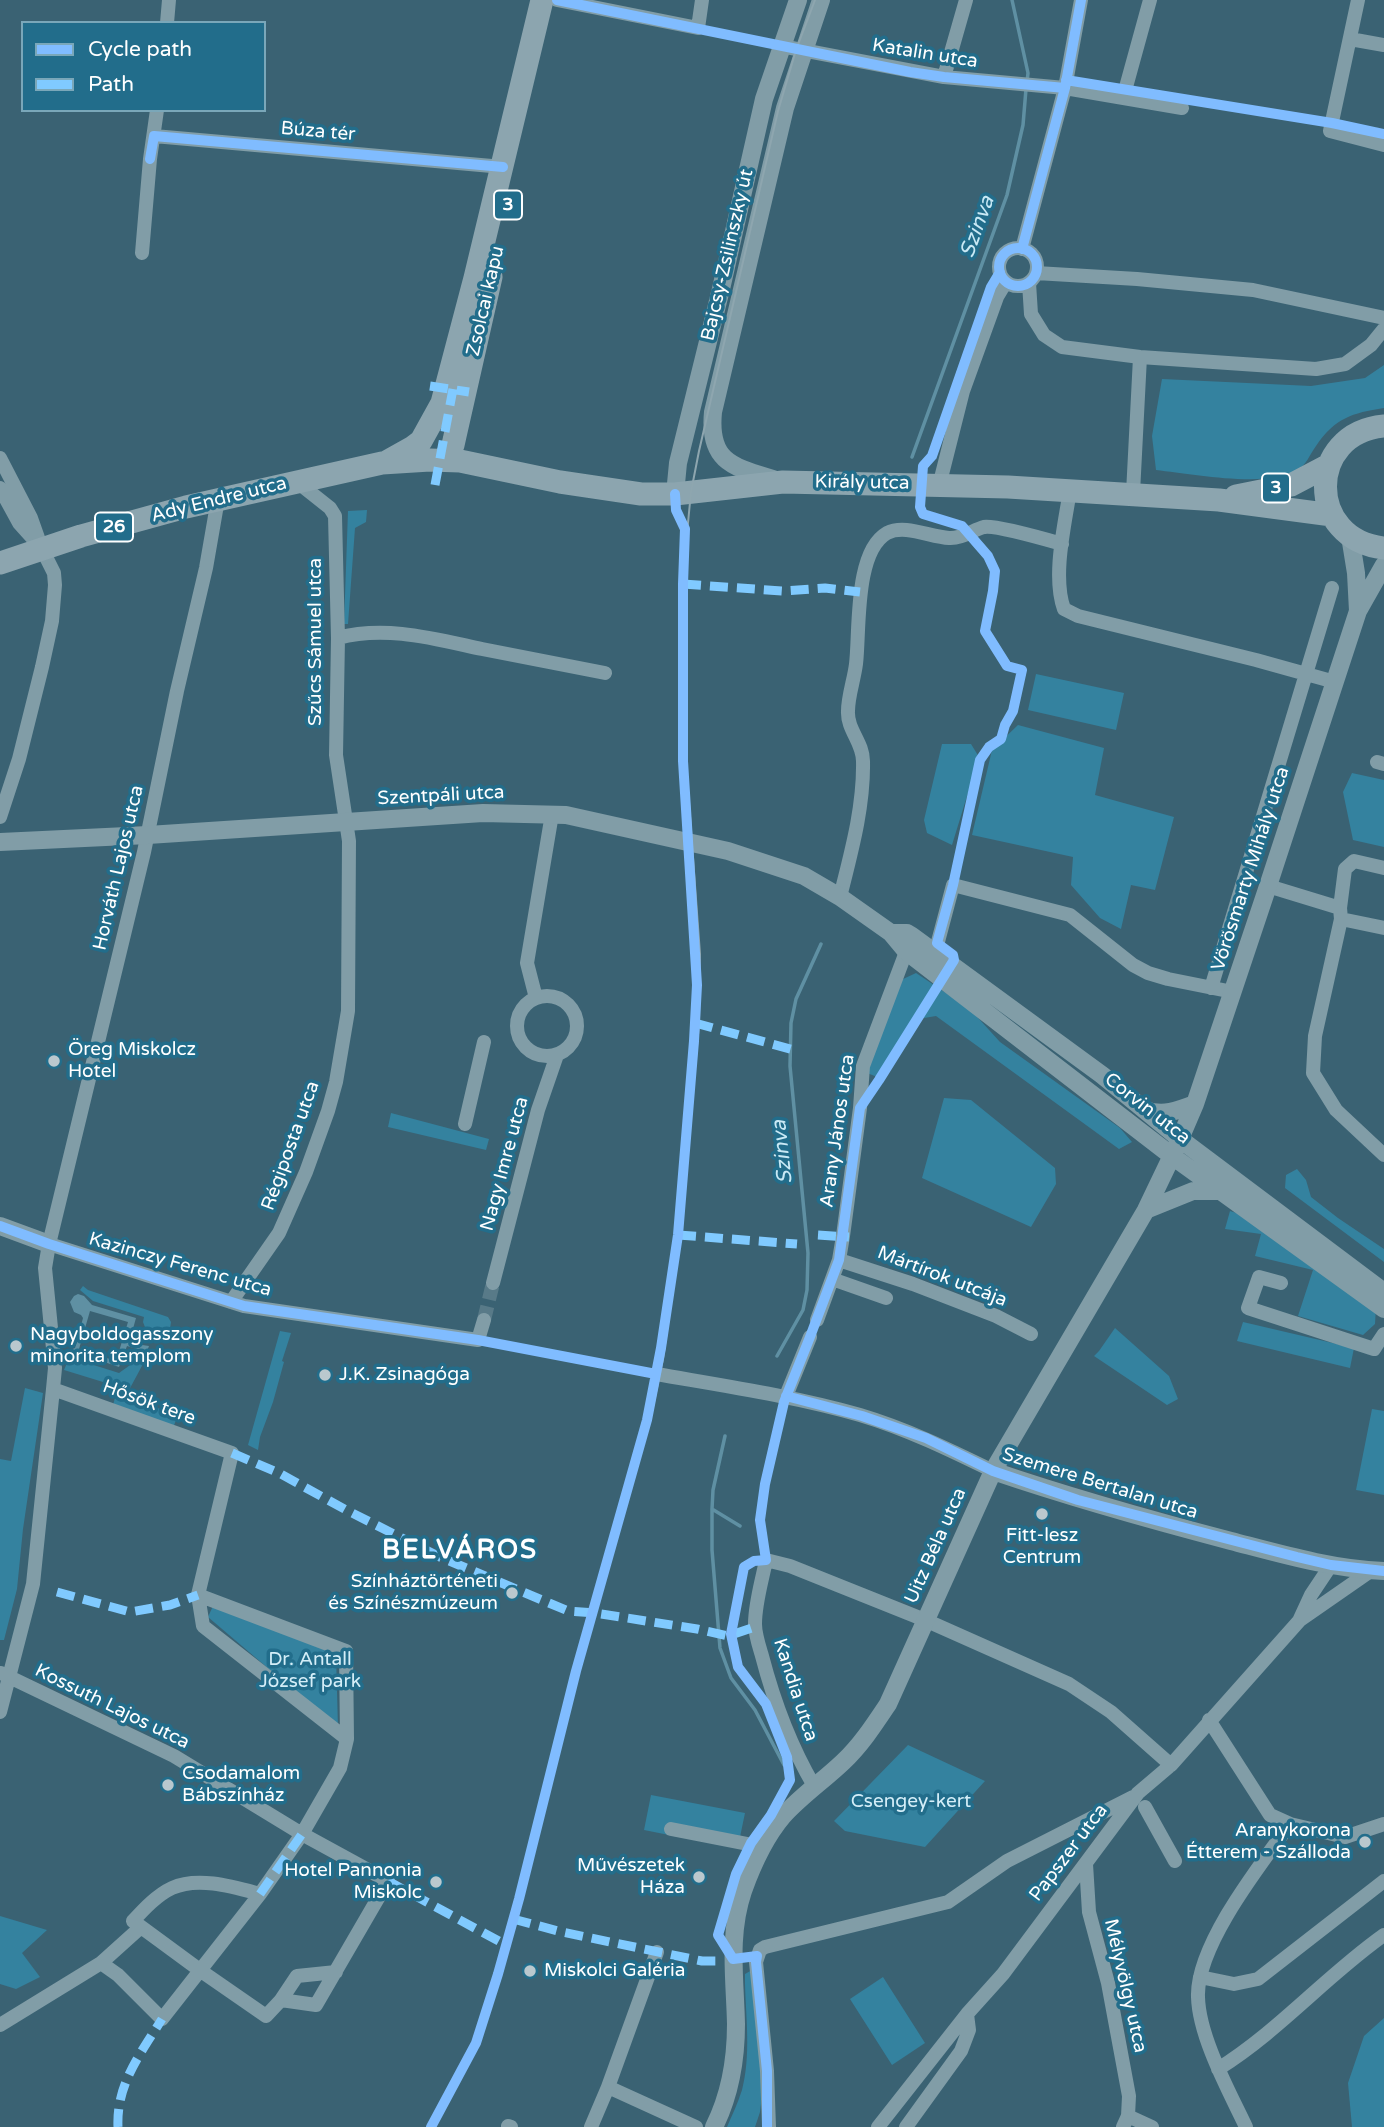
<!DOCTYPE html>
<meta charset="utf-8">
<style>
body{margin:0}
#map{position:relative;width:1384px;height:2127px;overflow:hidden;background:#3a6273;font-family:"Varela Round",sans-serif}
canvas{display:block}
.legend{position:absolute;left:21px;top:21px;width:245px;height:91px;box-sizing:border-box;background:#226d8b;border:2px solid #7aa7b9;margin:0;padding:9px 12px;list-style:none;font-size:21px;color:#fff}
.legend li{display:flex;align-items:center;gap:14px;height:35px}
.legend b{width:35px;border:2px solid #7aa7b9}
</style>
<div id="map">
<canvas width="1384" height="2127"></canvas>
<ul class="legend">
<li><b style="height:9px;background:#80bcff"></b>Cycle path</li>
<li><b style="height:9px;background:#80caff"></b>Path</li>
</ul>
</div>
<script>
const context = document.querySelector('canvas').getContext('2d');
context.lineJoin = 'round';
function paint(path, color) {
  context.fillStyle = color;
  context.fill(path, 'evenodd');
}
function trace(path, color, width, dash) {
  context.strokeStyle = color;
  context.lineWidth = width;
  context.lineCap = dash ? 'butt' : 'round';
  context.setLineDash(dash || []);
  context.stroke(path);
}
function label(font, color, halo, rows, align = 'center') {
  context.font = font + ' "Varela Round",sans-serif';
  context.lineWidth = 7;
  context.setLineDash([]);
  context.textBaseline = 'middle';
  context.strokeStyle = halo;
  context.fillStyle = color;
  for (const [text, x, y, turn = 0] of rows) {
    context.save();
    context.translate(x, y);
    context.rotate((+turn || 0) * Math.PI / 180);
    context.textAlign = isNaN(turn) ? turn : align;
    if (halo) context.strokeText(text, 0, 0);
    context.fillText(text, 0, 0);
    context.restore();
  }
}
paint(new Path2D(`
 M1384 365V408C1352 413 1335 418 1316 446 1310 454 1306 466 1296 471 1265 488 1192 474 1156 470L1152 436 1162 379 1311 386 1365 378Z
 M367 510 366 522 355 528 348 624H344L348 511Z
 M1036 674 1124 693 1116 730 1028 710Z
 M1018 725 1104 748 1095 795 1174 817 1155 890 1131 885 1121 929 1100 918 1071 885 1073 857 972 835 992 750Z
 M942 744H971L979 757 952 845 927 833 924 820Z
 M1352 773 1384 780V847L1353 840 1343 792Z
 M916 973 970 1009 1000 1042 1120 1128 1132 1142 1119 1149 936 1016 918 1019 880 1078 867 1073 901 980Z
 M944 1098 971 1100 1055 1168 1056 1184 1031 1227 922 1178Z
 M391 1113 489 1139 486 1150 388 1127Z
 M1297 1169 1306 1180 1311 1197 1338 1218 1384 1249V1262L1285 1188 1286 1175Z
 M1230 1211 1243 1215 1376 1307 1375 1324 1363 1335 1298 1316 1313 1270 1255 1256 1261 1234 1225 1229Z
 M83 1286 88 1290 168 1317 171 1322 170 1329 156 1336 148 1335 143 1322 144 1317 93 1301 80 1290Z
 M1243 1322 1354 1348 1350 1368 1237 1341Z
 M1115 1328 1169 1376 1178 1399 1167 1405 1094 1356 1099 1351Z
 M280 1331 291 1333 282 1361 284 1362 273 1402 260 1437 258 1450 248 1445Z
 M81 1361 119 1373 133 1363 143 1364 129 1390 64 1370 67 1363 75 1364Z
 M25 1388 43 1393 23 1529 17 1589 4 1640H0V1459L11 1461Z
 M116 1394 178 1415 173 1428 113 1405Z
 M1372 1409 1384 1411V1495L1356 1490Z
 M213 1606 336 1654 338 1728 208 1617Z
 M908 1745 985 1781 925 1847 845 1831 834 1821Z
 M651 1795 745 1813 740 1837 669 1835 644 1830Z
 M0 1916 47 1930 22 1953 40 1977 16 1989 0 1984Z
 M752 1970 763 2088 760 2112 755 2127H727C732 2115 738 2103 742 2090 751 2056 746 2019 745 1984V1974Z
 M883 1977 925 2043 892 2065 850 1999Z
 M1384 2018V2127H1352L1348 2083 1364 2036Z`), '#34829f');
paint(new Path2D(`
 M78 1294 84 1296 92 1305 136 1318 129 1343 149 1346 145 1357 137 1349 127 1346 119 1367 78 1353 71 1354 70 1350 75 1348 83 1318 81 1315 74 1312 70 1302 74 1296ZM90 1311 128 1322 116 1361 79 1349Z`), '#5f90a3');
trace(new Path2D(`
 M1012 0 1028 73 1027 82
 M912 457 1007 195 1023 125 1026 89
 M777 1356 803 1310 807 1290 808 1253 790 1066 791 1023 796 999 821 944
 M725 1436 713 1490 712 1509V1550L720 1648 731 1678 755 1710 784 1765
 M712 1509 740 1526`), '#5f90a3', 3.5);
trace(new Path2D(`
 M484 1320 493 1283`), '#587a88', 14, [14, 7]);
trace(new Path2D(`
 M557 0 698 28 702 0
 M1358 0 1330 131 1384 145
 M167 23 169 0
 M1350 39 1384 45
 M781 46 944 77 1065 88 1182 108
 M944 77 966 0
 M1123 98 1150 0
 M154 136 503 167
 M999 267a19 19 0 1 1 38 0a19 19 0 1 1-38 0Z
 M1022 249 1065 88 1081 0
 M142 253 150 159 157 110
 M1036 273 1137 279 1253 290 1384 318
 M1029 283 1031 314 1044 335 1062 347 1140 357 1316 369 1345 364 1371 345 1384 329
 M0 458 31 518 42 549 54 573 55 585 52 621 42 667 19 759 0 817
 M939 486 963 391 997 297 1006 282
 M0 488 19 523 37 543
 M1070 490C1065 524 1052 576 1064 609L1078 616 1256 660 1335 682
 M1133 493 1140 357
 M338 638C386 625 435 639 482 649 523 657 564 665 605 673
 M1377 762 1384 764
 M1268 886 1340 908 1341 919 1315 1036 1313 1073 1336 1110 1384 1155
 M840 897C851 853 864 807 863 761 863 742 847 730 848 711 848 696 854 680 856 664 860 631 854 552 887 533 905 524 930 537 949 538 961 539 973 530 984 527 995 525 1048 540 1062 544
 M1340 908 1345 869 1354 861 1384 868
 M1341 919 1384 928
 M927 952 935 953 953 885 1070 915 1133 965 1148 973 1168 979 1233 992
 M1211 988 1332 588
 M517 1026a30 30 0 1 1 60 0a30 30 0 1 1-60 0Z
 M536 998 527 963 552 814
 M465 1124 484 1042
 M49 1244 244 1306 478 1340 484 1320
 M839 1260 913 1284 996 1316 1031 1334
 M832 1279 886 1298
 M493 1283 538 1110 557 1055
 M1281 1283 1259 1277 1248 1308 1374 1349 1384 1334
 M231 1302 279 1233 306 1172 328 1111 336 1082 348 1011 349 841 336 755 338 638 335 516 330 508 296 481
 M817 1320 839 1260 843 1236 860 1108 863 1066 909 944
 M656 1374C725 1386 793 1396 860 1415 907 1429 950 1450 993 1471
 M53 1389 232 1453 198 1595 203 1626 347 1739
 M786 1396 810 1337
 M1300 1620 1372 1570
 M1 1673 174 1756 302 1834 388 1881 316 2005 281 2000 266 2016 201 1971 133 1921C144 1909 157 1895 172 1888 198 1876 234 1887 260 1894
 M0 1712 33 1584 53 1389 55 1368 45 1268 49 1244 144 852 177 691 206 568 218 499
 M1209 1720 1270 1815 1290 1824C1260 1865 1196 1946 1198 1997 1199 2037 1229 2091 1246 2127
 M814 1786C790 1745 774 1702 762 1656 759 1646 755 1634 755 1624 755 1603 762 1581 766 1560L790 1566 925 1620 1069 1684 1111 1712 1171 1765
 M1145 1807 1175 1861
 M1290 1824 1345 1837 1384 1824
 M671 1829 763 1847
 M1086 1864 1089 1912 1108 1983 1129 2096 1128 2116 1123 2127
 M101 1963 118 1975 162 2019 260 1894 302 1834 340 1768 347 1739 346 1651 198 1595
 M1200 1977 1234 1984 1258 1979 1384 1881
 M281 2000 297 1976 336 1972
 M0 2025 101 1963 141 1927
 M1218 2069C1279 2031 1326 1976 1384 1935
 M608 2087 657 1952
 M1128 2116 1152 2127
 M508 2126 511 2127
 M591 2127 608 2087 696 2127
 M769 2127 767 2071 756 1962 760 1950 765 1947 948 1902 1007 1861 1133 1797
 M878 2127 967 2014 1003 1974 1138 1793 1171 1765 1299 1621 1311 1595 1331 1565
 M906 2127 961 2051 969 2030 967 2014`), '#819da7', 14);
trace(new Path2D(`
 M776 480C734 467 708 463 713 412L785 108 821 0
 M675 494 678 463 721 289 764 99 798 0
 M1350 536 1356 573 1358 611
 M0 842 148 835 483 813 566 815 728 851 804 876 840 897 891 933 906 951 1172 1156 1384 1309
 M891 933H907L912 936 1102 1075 1180 1139 1384 1292
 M1145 1110C1163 1116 1177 1111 1195 1104
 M1146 1210 1193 1191H1218
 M0 1226 49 1244
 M993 1471C1072 1498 1151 1520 1231 1541 1281 1554 1332 1569 1384 1571
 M714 2127C730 2095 736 2059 736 2024 735 1979 728 1935 743 1891 752 1866 766 1836 783 1816 801 1796 823 1781 843 1762 861 1745 874 1725 888 1704L993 1471 1146 1210 1180 1139 1195 1104 1268 886 1358 611 1384 565`), '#819da7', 18);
trace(new Path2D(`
 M1384 426C1306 433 1306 540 1384 548
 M444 460 453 445 455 436 491 277
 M388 461 413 447 421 441 442 403 475 278 542 0
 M1236 496 1291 485 1329 465
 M0 563 81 536 186 507 382 463 430 460 460 461 560 482 641 494H675L783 482 1008 487 1219 500 1332 515`), '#8ca5af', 23);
trace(new Path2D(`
 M434 2127 479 2044 501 1975 522 1899 579 1672 650 1421 663 1359 679 1245 699 1024 700 954 686 761V584L687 533 691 492 699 451 778 111 796 50 815 0`), '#8ea6af', 2);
trace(new Path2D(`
 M430 386 469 392
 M435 485 453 389
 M683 584 782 591 825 588 860 592
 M695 1023 794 1050
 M678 1235 797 1244
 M818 1235 849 1237
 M232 1453 279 1473 348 1511 440 1557 568 1611 595 1613 697 1629 728 1636 755 1627
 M57 1592 130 1612 170 1605 198 1595
 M388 1881 506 1945
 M260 1894 302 1834
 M513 1919 562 1932 702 1961H720
 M118 2127C116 2084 141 2053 162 2019`), '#80caff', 9, [18, 9]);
trace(new Path2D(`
 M557 0 910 72 944 77 1065 88
 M1066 80 1332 123 1384 134
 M150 159 154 136 503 167
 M999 267a19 19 0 1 1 38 0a19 19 0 1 1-38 0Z
 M1022 249 1065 88 1081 0
 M0 1226 49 1244 244 1306 478 1340 656 1374
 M786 1396 862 1416 926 1438 993 1471 1078 1500 1297 1557 1331 1565 1384 1571
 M431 2127 476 2043 498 1974 519 1899 576 1671 647 1420 661 1348 678 1235 694 1041 697 985 683 761V584L685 529 676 510 675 494
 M767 2127V2071L756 1962 757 1956 733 1959 718 1935 736 1874 751 1843 771 1815 790 1780 787 1757 766 1704 738 1667 731 1634 744 1567 754 1561 766 1560 760 1520 765 1484 784 1402 810 1337 839 1260 860 1108 879 1080 954 960 953 955 937 943 953 885 980 760 989 747 1001 739 1005 725 1013 711 1022 670 1007 666 985 631 993 591 995 571 988 556 962 526 923 514 920 507 923 466 932 456 991 287 1000 272`), '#80bcff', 10);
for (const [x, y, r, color] of [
 [54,1061,7,"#bac8ce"],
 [16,1346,7,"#bac8ce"],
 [325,1375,7,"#bac8ce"],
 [1042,1514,7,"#bac8ce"],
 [512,1593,7,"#bac8ce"],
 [168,1785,7,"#bac8ce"],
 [1365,1842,7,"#bac8ce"],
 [699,1877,7,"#bac8ce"],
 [436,1882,7,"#bac8ce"],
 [530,1971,7,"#bac8ce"]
]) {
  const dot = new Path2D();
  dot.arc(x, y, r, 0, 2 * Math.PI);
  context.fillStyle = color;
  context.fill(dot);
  trace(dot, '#226d8b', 2.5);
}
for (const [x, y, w] of [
 [508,205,28],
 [1276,488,28],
 [114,527,38]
]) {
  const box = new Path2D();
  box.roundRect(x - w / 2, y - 14.5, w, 29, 5);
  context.fillStyle = '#226d8b';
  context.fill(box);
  trace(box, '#fff', 2);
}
label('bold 18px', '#fff', null, [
 ["3",508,205],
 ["3",1276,488],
 ["26",114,527]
]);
label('19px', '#fff', '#226d8b', [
 ["Katalin utca",925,54,9],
 ["Búza tér",318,132,5],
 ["Bajcsy-Zsilinszky út",728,255,-77],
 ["Zsolcai kapu",486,301,-77],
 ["Király utca",862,483,1],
 ["Ady Endre utca",219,500,-14],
 ["Szűcs Sámuel utca",316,642,-90],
 ["Szentpáli utca",441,796,-3],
 ["Horváth Lajos utca",119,868,-77],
 ["Vörösmarty Mihály utca",1251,869,-72],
 ["Corvin utca",1147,1109,38],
 ["Arany János utca",838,1131,-82],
 ["Régiposta utca",291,1146,-70],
 ["Nagy Imre utca",505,1164,-75],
 ["Kazinczy Ferenc utca",180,1265,16],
 ["Mártírok utcája",942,1277,21],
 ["Hősök tere",149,1403,20],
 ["Szemere Bertalan utca",1100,1484,17],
 ["Uitz Béla utca",936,1546,-66],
 ["Kandia utca",795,1690,72],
 ["Kossuth Lajos utca",112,1707,26],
 ["Papszer utca",1069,1853,-53],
 ["Mélyvölgy utca",1125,1986,77]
]);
label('19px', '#fff', '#226d8b', [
 ["Öreg Miskolcz",68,1050],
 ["Hotel",68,1072],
 ["Nagyboldogasszony",30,1335],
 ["minorita templom",30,1357],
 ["J.K. Zsinagóga",339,1375],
 ["Fitt-lesz",1042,1536,"center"],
 ["Centrum",1042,1558,"center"],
 ["Színháztörténeti",498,1582,"right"],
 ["és Színészmúzeum",498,1604,"right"],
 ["Csodamalom",182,1774],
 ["Bábszínház",182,1796],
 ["Aranykorona",1351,1831,"right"],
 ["Étterem - Szálloda",1351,1853,"right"],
 ["Művészetek",685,1866,"right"],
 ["Háza",685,1888,"right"],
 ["Hotel Pannonia",422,1871,"right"],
 ["Miskolc",422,1893,"right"],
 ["Miskolci Galéria",544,1971]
], 'left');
label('19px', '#d4eef8', '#226d8b', [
 ["Dr. Antall",310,1660],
 ["József park",310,1682],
 ["Csengey-kert",911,1802]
]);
label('italic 21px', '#c9e9f5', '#226d8b', [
 ["Szinva",978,227,-70],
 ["Szinva",783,1152,-96]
]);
context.letterSpacing = '2px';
label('bold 26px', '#fff', '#226d8b', [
 ["BELVÁROS",460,1551]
]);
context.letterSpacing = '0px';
</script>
